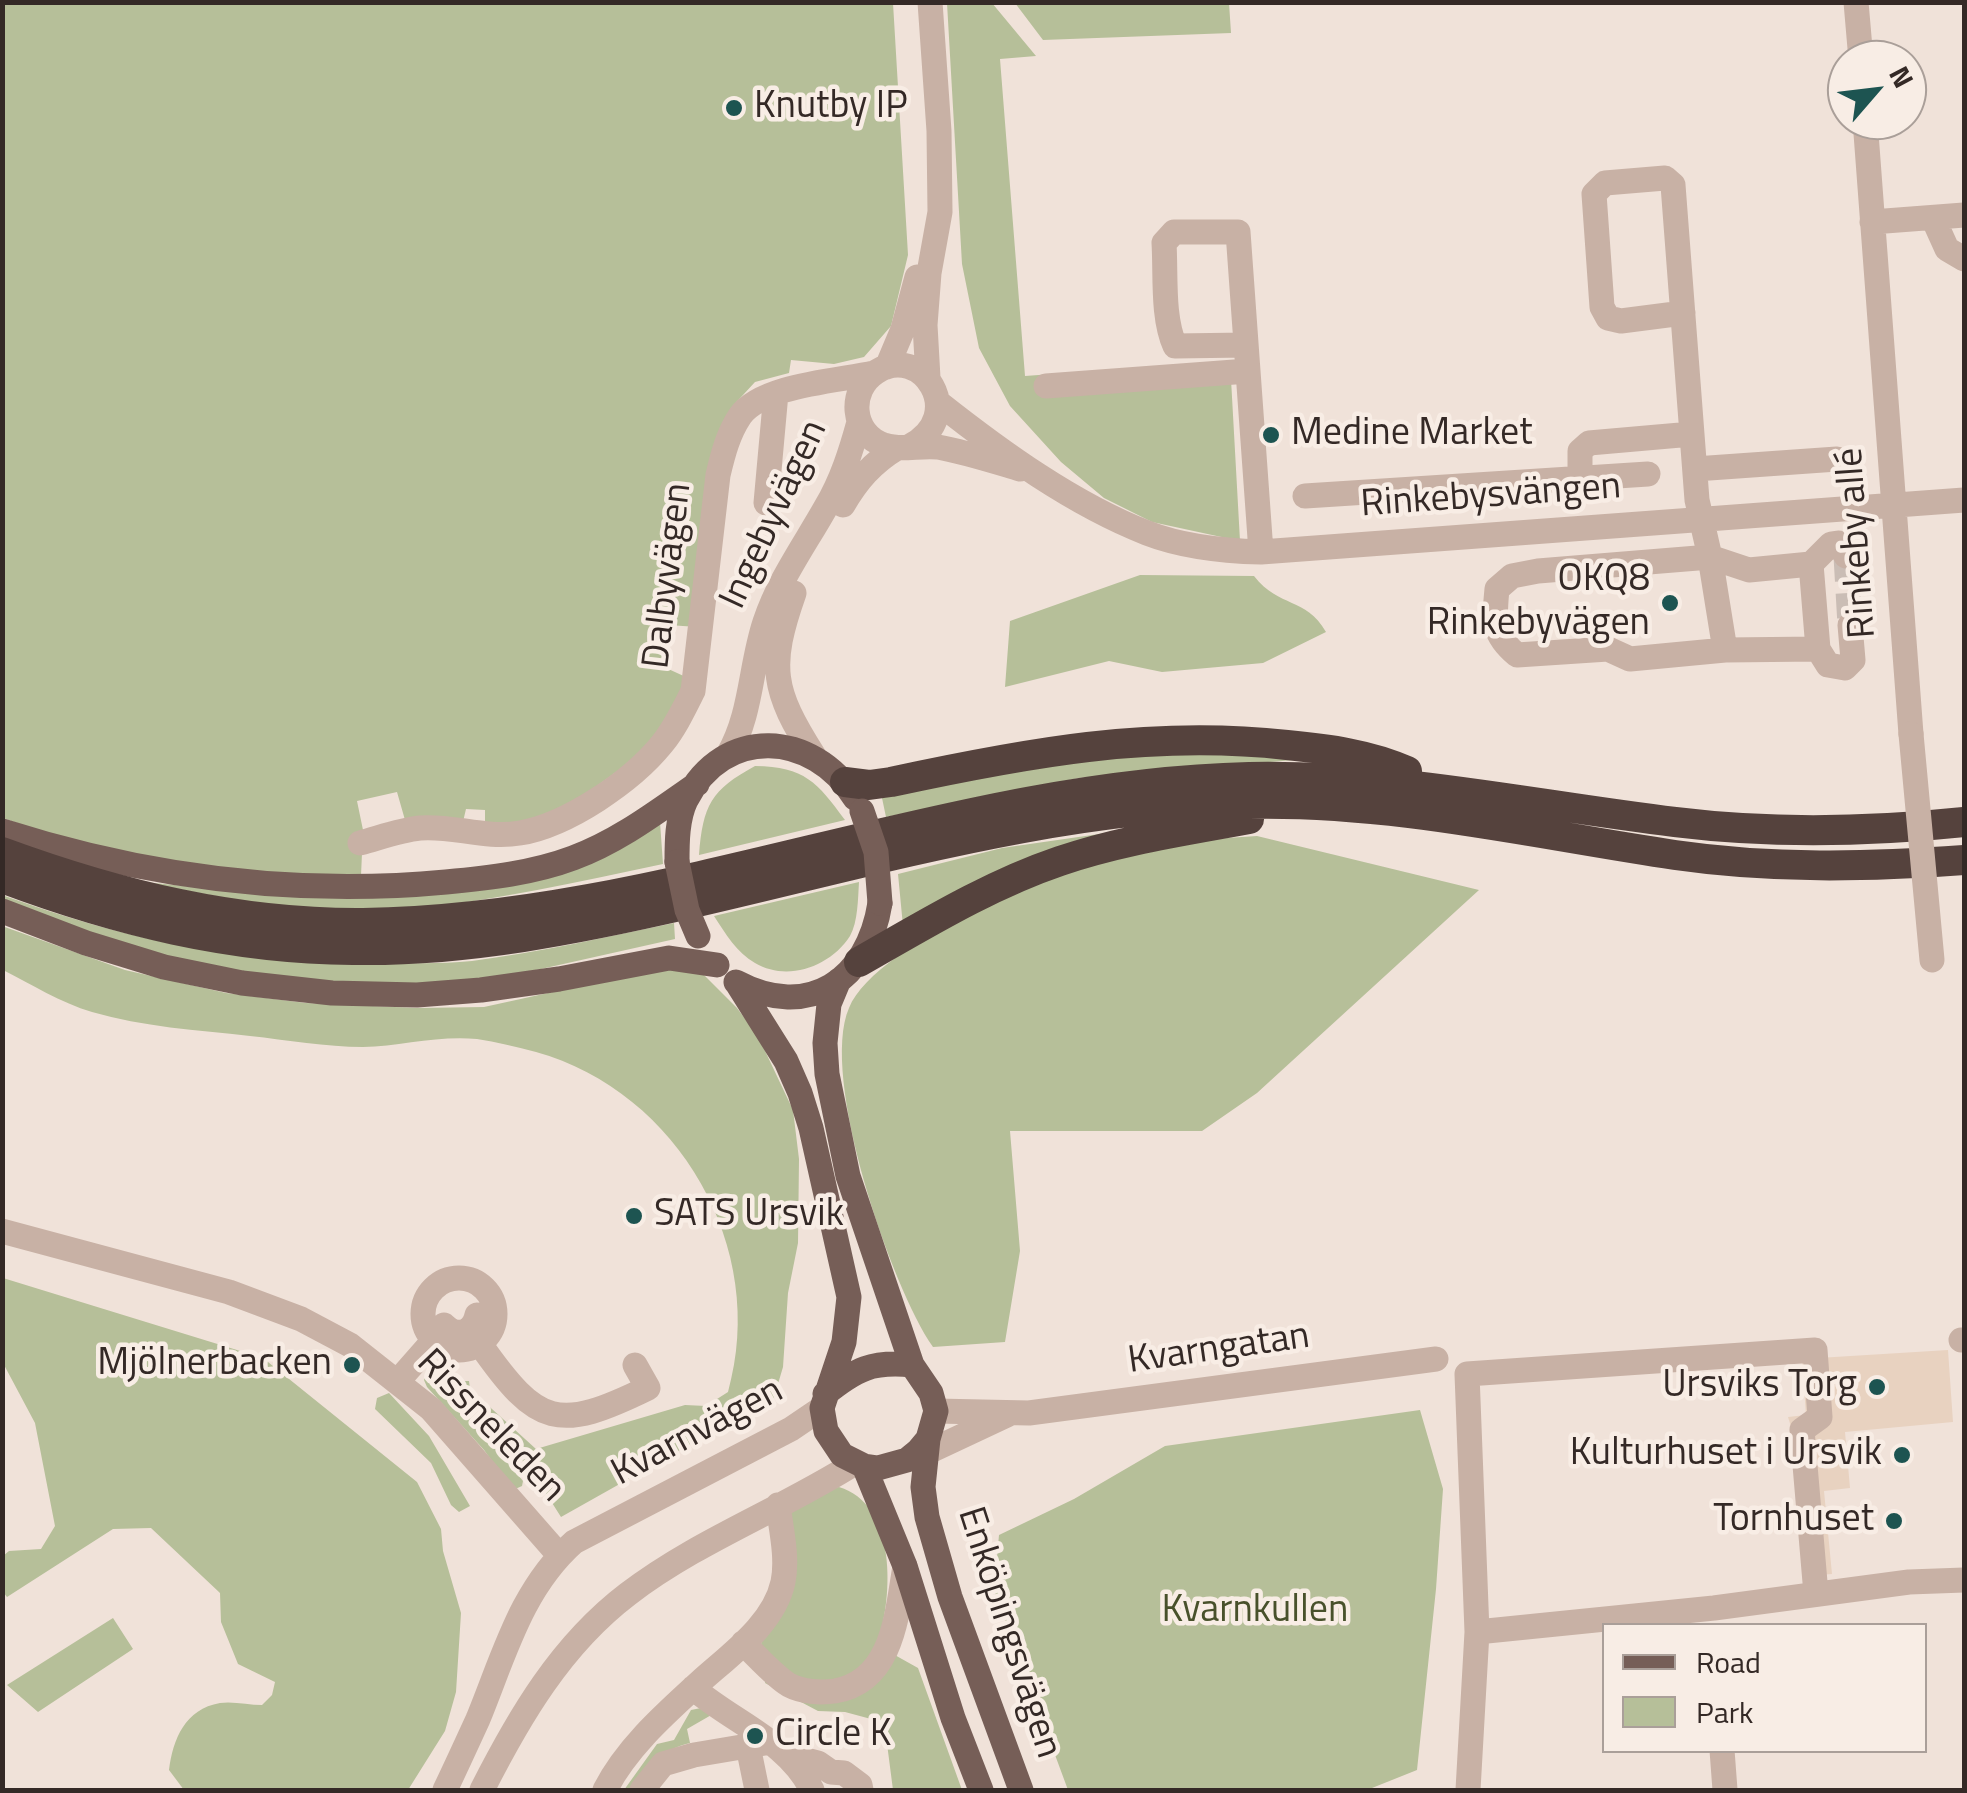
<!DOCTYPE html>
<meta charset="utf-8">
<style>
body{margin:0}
#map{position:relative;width:1967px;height:1793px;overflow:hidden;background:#f0e2d9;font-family:"Titillium Web",sans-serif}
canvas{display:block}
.frame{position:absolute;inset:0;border:5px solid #342926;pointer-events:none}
.legend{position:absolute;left:1602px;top:1623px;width:325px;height:130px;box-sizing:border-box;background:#f8ede5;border:2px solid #aa9f99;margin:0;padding:12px 18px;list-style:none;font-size:30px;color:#342926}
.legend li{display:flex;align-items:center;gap:20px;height:50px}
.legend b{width:50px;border:2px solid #aa9f99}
.north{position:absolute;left:1827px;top:40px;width:100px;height:100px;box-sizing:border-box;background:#f8ede5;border:2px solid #aa9f99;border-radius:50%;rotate:62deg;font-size:28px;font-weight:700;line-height:40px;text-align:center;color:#342926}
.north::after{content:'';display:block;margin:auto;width:35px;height:45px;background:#1d5451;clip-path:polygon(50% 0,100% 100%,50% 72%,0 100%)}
</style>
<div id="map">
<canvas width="1967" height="1793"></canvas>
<div class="frame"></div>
<ul class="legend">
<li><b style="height:12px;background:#765e57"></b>Road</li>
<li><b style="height:28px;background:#b6bf99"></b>Park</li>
</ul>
<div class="north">N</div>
</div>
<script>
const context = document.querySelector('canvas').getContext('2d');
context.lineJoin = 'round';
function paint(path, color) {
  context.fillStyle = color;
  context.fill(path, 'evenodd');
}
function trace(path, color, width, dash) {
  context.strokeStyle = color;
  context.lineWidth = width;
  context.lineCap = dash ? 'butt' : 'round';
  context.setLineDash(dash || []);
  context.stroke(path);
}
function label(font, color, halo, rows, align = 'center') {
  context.font = font + ' "Titillium Web",sans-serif';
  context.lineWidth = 9;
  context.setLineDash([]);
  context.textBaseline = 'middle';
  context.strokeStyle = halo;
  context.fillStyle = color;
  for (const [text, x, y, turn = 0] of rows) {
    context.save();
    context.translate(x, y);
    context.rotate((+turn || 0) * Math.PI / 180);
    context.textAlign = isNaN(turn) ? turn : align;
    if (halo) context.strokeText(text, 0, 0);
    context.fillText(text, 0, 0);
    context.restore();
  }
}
paint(new Path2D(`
 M2 3H893L908 255 891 326 864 357 834 364 791 360 789 373 755 382 731 408 698 627 668 625 664 667 688 678 655 744 558 814 485 828V810L466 809 462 826 405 820 397 792 357 801 363 830 361 876C241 876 116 860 3 818Z
 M947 3H992L1036 56 1000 59 1025 376 1230 361 1240 541 1152 522 1104 498 1061 462 1010 406 979 348 962 264Z
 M1015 3H1229L1231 33 1043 40Z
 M1140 575 1254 576C1280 609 1305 596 1326 632L1263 663 1162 672 1109 661 1005 687 1010 621Z
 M1264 751 1306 759 1079 778 886 817 882 798 1023 768 1118 755Z
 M755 766C805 767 817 782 845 820L699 855C703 805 711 790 755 766Z
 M660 822 663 864C578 882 494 901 408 909 320 917 230 900 144 882L255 893 374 898 451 893Z
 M1134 829 903 926 898 874 1002 848Z
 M1257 836 1479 890 1257 1093 1202 1131H1010L1020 1251 1005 1342 933 1347C891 1286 819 1077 849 1008 878 940 1067 868 1137 852 1176 843 1217 838 1257 836Z
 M859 882C858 898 858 922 850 936 830 967 787 982 755 963 737 953 725 933 714 916Z
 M2 895C133 942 249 966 389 963 416 963 445 964 472 961 540 952 607 937 674 923L675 939 541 969 467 982 409 987 277 977 187 963 127 947 3 900Z
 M2 926 125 970 226 993 306 1003 417 1008 484 1007 676 965 700 971 737 1008 758 1036 793 1110 799 1159 798 1243 788 1293 783 1367 772 1404 705 1436 561 1517 535 1476 464 1391 463 1381H469L470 1389 536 1449 685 1405 706 1406 728 1392C769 1249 679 1092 536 1052 517 1047 496 1042 477 1039 440 1035 400 1046 363 1047 326 1047 287 1040 250 1036 197 1030 143 1027 92 1012 61 1003 31 984 3 970Z
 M3 1278 263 1358 417 1482 441 1529 443 1551 461 1613 456 1692 445 1731 408 1790H184L169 1770C173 1739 185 1709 220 1703 233 1701 249 1705 262 1705L272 1695 275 1682 238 1664 221 1622 220 1593 151 1528 113 1529 7 1597 3 1592V1556L9 1551 41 1549 55 1526 35 1423 3 1363Z
 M426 1372 453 1398 523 1481 522 1486 513 1490 484 1450 427 1387 424 1380Z
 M389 1393 429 1436 470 1506 459 1512 451 1505 431 1463 375 1409 377 1398Z
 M1420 1410 1443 1489 1436 1589 1417 1770 1367 1790H1068L994 1590 999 1535 1074 1499 1165 1446Z
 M839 1487C895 1504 893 1589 880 1635 878 1642 877 1652 874 1658 867 1668 847 1678 836 1685L791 1676 761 1644 790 1513 822 1490Z
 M113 1618 133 1649 38 1712 7 1685Z
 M893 1654 918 1668 962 1790H893L886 1736 871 1719 845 1712 818 1711 765 1683 766 1679 804 1700Z
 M701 1708 713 1714 687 1729 690 1743C664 1749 646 1767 634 1790H624L657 1744 674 1740 691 1710Z`), '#b6bf99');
paint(new Path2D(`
 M1948 1350 1953 1422 1845 1432 1850 1488 1824 1491 1832 1574 1805 1576 1793 1433 1788 1417 1806 1415 1802 1359Z`), '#e8d2c0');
trace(new Path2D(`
 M1846 556 1850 625`), '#cabdb5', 25, [25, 12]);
trace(new Path2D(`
 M1856 2 1861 60
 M1865 120 1911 734
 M1933 218 1947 249 1964 259
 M1872 222 1964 215
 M1683 313 1621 321 1608 318 1602 307 1594 194 1605 183 1665 178 1673 185 1697 500 1710 557 1538 571 1512 576 1497 589C1494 621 1492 634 1517 655L1608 649 1630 659 1725 650 1818 649
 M1246 345 1175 346C1162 317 1166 275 1164 243L1174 232H1238L1261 552
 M887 367 903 329 917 277
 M928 378 925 325 929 273 940 212 939 131 930 2
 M1046 386 1248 371
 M939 403C1001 452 1073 504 1147 533 1183 547 1222 551 1261 552L1964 500
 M910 446C969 415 921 342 876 372 848 390 851 434 884 445 900 451 920 445 938 447 965 452 993 461 1020 469
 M1695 469 1837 459
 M1580 478V451L1589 443 1692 434
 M1305 496 1648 474
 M766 503 776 393
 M843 505C857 481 872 463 897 448
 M1811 564 1831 544 1838 543 1846 556
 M794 593C768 667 772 690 814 756
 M1725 650 1710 557 1749 570 1811 564 1818 649 1828 665 1845 668 1853 660 1850 625
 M728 755C752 714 750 667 765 622 779 580 804 546 826 507 842 480 851 451 859 422
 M360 843C379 838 400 830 420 828 452 825 485 839 520 833 568 825 632 781 662 744 675 728 684 709 693 691L718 475C723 454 728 434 740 416 762 385 838 381 874 373
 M2 1231 229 1292 301 1319 350 1345 431 1409 559 1555
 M423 1314a36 36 0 1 1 72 0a36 36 0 1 1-72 0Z
 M444 1325C457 1338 473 1333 477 1315
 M1961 1340H1964
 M480 1344C538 1427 558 1432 648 1388L635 1365
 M398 1381 434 1340
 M936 1411 1029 1413 1436 1359
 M926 1453 1007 1415
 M1477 1632 1714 1608 1909 1582 1964 1580
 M743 1643C757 1656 773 1675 789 1685 802 1692 821 1693 835 1691 893 1681 897 1614 905 1566
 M693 1688C734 1723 788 1741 812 1790
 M748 1746 757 1790
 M1722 1750 1725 1790
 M791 1756 818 1763 831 1772 844 1773 860 1785 861 1790
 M445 1790C456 1767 467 1743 478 1719 504 1656 521 1589 574 1542L791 1429 822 1408
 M482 1790C519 1717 561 1645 628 1594 697 1541 781 1510 855 1463
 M605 1790C627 1747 666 1713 701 1681 731 1654 774 1624 783 1582 788 1558 781 1529 778 1505
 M642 1790 663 1764 694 1755 771 1742
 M1468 1790 1477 1632 1467 1374 1815 1350 1820 1417 1802 1430 1816 1594`), '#c8b1a5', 25);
trace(new Path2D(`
 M2 831C146 877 296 896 446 882 489 878 533 873 573 858 619 841 658 811 697 784
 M677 862C677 842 677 819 686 800 724 725 813 731 855 798
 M2 911 86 943 164 967 242 983 332 993 417 995 481 990 559 979 669 958 717 965
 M736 982C809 1021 868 980 880 903
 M737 983 786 1061 800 1093 811 1128 849 1297 844 1342 822 1408 826 1431 842 1455 864 1466 878 1468 907 1460 918 1451 928 1439 936 1411 931 1393 912 1365 848 1176 827 1074 825 1043 829 1004 839 980
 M825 1394C856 1369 872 1361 912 1365
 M928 1439 923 1487 927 1517 950 1597 1021 1790
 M864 1466 905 1566 953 1718 981 1790`), '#765e57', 25);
trace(new Path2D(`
 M845 782 869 785 891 782C1026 753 1149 730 1287 745 1328 749 1369 754 1407 771
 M2 852C119 895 238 924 363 923 664 919 948 784 1249 777 1393 774 1533 805 1675 822 1772 834 1868 832 1964 822
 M2 878C116 921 231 949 353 950 466 952 580 929 689 904 873 862 1060 806 1249 804 1394 801 1533 834 1675 855 1771 869 1868 867 1964 860
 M859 962C924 925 989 885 1060 861 1122 840 1185 831 1249 819`), '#55423d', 30);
trace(new Path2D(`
 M1911 734 1932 960`), '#c8b1a5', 25);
trace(new Path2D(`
 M862 811 876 852 880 903
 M677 862 687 910 698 936`), '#765e57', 25);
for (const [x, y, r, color] of [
 [734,108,10,"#1d5451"],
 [1271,435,10,"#1d5451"],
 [1670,603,10,"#1d5451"],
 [634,1216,10,"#1d5451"],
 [352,1365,10,"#1d5451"],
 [1877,1387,10,"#1d5451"],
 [1902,1455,10,"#1d5451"],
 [1894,1521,10,"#1d5451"],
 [755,1736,10,"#1d5451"]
]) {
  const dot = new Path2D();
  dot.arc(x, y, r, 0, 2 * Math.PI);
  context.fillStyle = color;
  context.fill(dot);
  trace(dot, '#f8ede5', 4);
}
label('38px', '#342926', '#f8ede5', [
 ["Knutby IP",754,108,"left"],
 ["Medine Market",1291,435,"left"],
 ["OKQ8",1650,581],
 ["Rinkebyvägen",1650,625],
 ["SATS Ursvik",654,1216,"left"],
 ["Mjölnerbacken",332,1365],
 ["Ursviks Torg",1857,1387],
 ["Kulturhuset i Ursvik",1882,1455],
 ["Tornhuset",1874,1521],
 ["Circle K",775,1736,"left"]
], 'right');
label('38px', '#342926', '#f8ede5', [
 ["Rinkebysvängen",1491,497,-4],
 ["Ingebyvägen",775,515,-65],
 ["Rinkeby allé",1858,543,-94],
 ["Dalbyvägen",669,576,-83],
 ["Kvarngatan",1219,1350,-8],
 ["Rissneleden",490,1427,46],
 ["Kvarnvägen",698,1433,-28],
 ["Enköpingsvägen",1008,1633,72]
]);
label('38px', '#48512b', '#f8ede5', [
 ["Kvarnkullen",1255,1612]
]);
</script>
